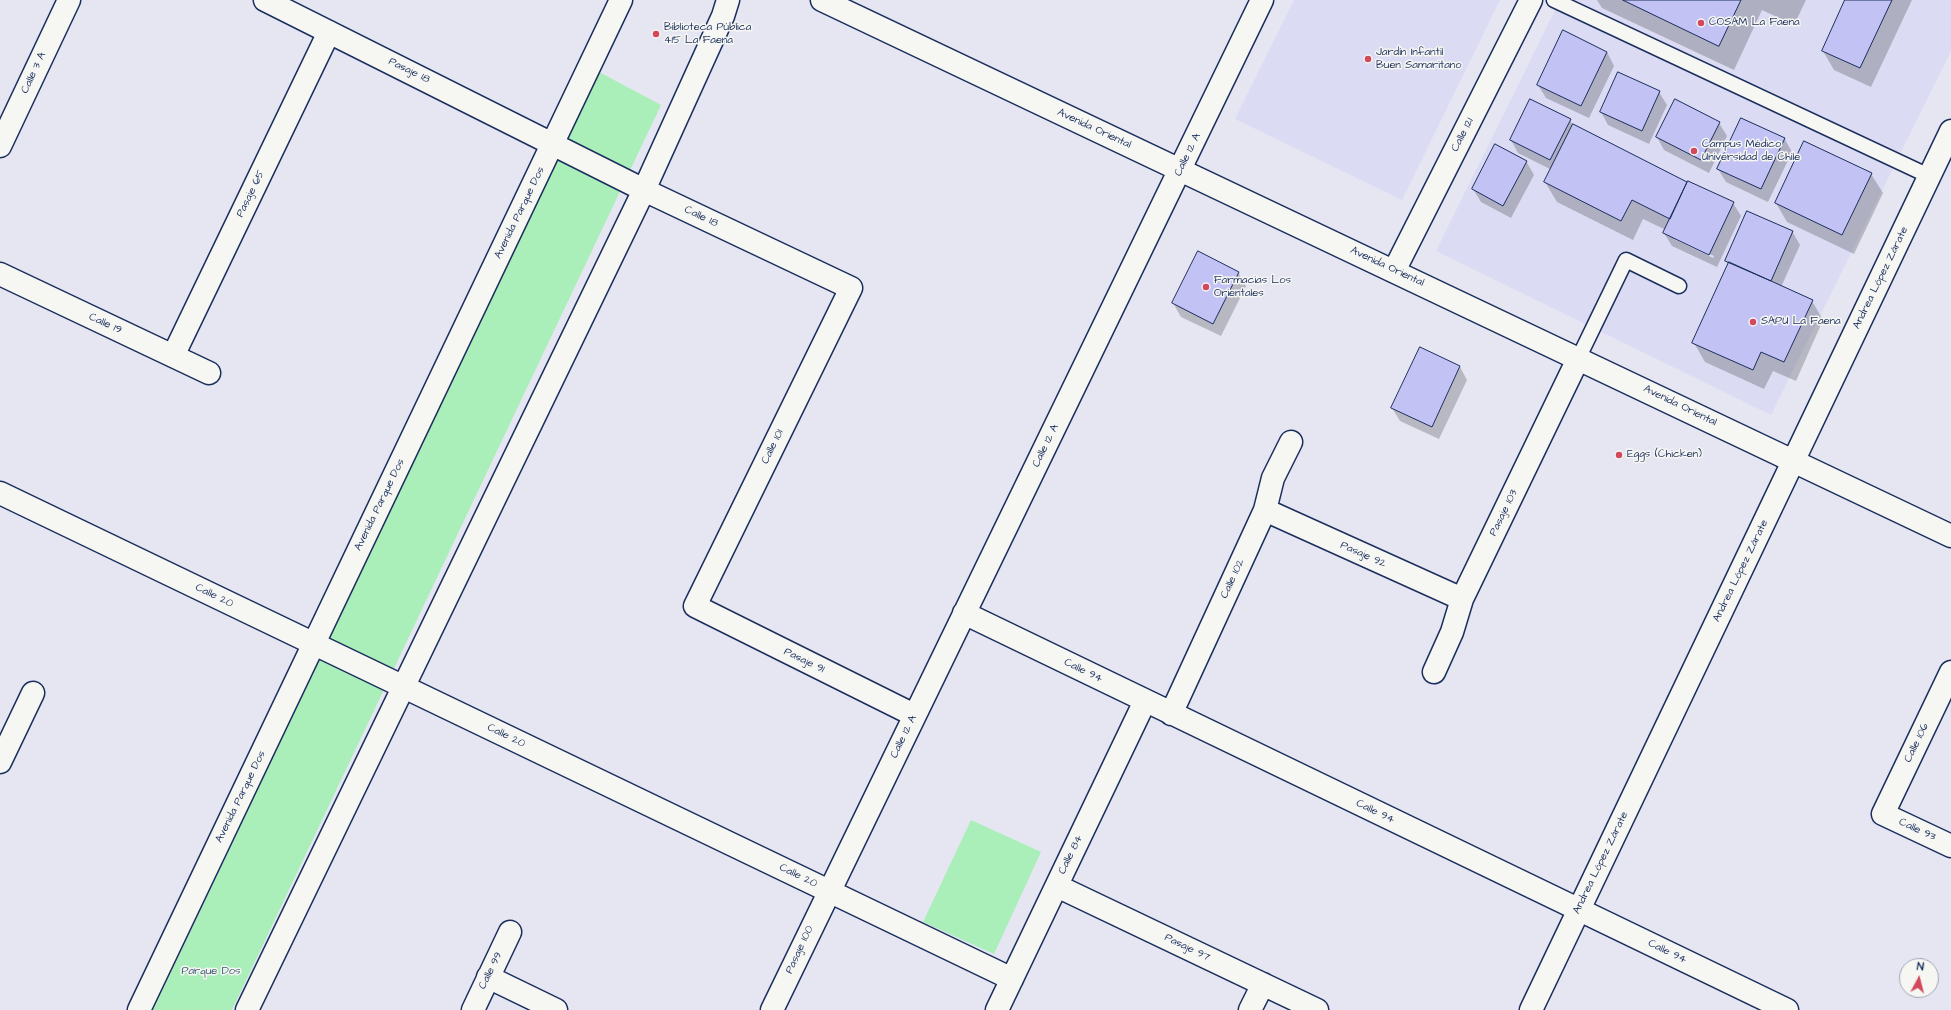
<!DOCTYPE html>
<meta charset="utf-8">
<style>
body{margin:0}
#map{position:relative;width:1951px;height:1010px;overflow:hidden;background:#e6e6f3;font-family:"Architects Daughter",sans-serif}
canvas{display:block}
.north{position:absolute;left:1899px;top:958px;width:40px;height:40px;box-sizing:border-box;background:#f6f6f2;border:1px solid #9ea6b7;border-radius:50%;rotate:7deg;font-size:11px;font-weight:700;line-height:16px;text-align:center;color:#1b2f5e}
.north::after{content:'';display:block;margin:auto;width:14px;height:18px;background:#d1495b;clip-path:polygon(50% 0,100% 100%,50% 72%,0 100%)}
</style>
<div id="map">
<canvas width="1951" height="1010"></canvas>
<div class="north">N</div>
</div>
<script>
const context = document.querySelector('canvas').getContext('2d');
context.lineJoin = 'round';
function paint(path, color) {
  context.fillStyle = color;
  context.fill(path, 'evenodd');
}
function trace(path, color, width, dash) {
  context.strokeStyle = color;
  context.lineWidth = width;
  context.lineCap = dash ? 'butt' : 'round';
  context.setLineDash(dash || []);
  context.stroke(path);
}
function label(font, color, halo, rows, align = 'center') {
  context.font = font + ' "Architects Daughter",sans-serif';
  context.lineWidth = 3;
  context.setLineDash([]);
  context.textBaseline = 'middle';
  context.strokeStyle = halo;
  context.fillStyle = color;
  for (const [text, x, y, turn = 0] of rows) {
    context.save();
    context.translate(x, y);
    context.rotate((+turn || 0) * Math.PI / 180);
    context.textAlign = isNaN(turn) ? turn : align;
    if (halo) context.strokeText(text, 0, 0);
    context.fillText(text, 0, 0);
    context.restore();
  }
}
paint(new Path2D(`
 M1294 0H1500L1402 200 1235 119Z
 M1560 0H1951V51L1771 415 1436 251Z`), '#dbdbf3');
paint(new Path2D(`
 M599 72 661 105 232 1010H153Z
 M971 820 1041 852 994 954 923 922Z`), '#aaeeb9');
paint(new Path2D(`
 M1597 0H1806L1794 25 1762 10 1734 70 1602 8Z
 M1847 0H1912L1871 87 1834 70 1823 51Z
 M1607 52 1614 66 1589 118 1546 98 1538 85Z
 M1659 92 1667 105 1649 144 1608 125 1601 112Z
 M1570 120 1573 125 1687 184 1733 203 1741 216 1717 267 1672 246 1664 233 1666 230 1643 219 1633 240 1557 202 1545 182 1552 170 1518 153 1511 140ZM1674 237 1714 256 1713 258 1674 239Z
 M1719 123 1727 136 1709 173 1664 150 1657 137Z
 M1784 138 1792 152 1768 202 1726 182 1718 169Z
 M1526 161 1534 175 1511 218 1481 202 1473 189Z
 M1871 174 1883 193 1854 254 1787 222 1776 203Z
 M1792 231 1800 245 1781 287 1812 301 1823 320 1796 381 1773 371 1764 389 1705 362 1694 343 1729 265 1726 261Z
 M1238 272 1246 286 1221 336 1181 317 1173 303Z
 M1420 348 1460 367 1467 380 1439 439 1400 421 1392 408Z`), '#0003');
const building = new Path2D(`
 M1623 0H1741L1719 46Z
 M1845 0H1892L1860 68 1822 51Z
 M1563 30 1607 52 1581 106 1537 85Z
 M1618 72 1660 91 1642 131 1600 112Z
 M1530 99 1571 119 1550 160 1510 140Z
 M1675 99 1720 122 1701 160 1656 137Z
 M1741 118 1785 138 1761 189 1717 169Z
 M1573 124 1687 182 1670 219 1632 200 1621 221 1544 182Z
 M1804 141 1872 173 1842 235 1775 203Z
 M1495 144 1527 161 1503 206 1472 189Z
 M1688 181 1734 202 1709 255 1663 233Z
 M1747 211 1793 231 1771 281 1725 261Z
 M1198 251 1239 272 1213 324 1172 303Z
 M1729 262 1813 300 1784 362 1761 352 1753 370 1692 343Z
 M1420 347 1460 366 1432 427 1391 408Z`);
paint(building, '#c2c2f4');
trace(building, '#1b2f5e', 1);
const service = new Path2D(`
 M1554 0 1929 176
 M1579 357 1626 260 1679 286`);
const minor = new Path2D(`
 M265 0 644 190 851 288 695 606 914 715
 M0 146 69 0
 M1394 271 1531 0
 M0 274 209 373
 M173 356 329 32
 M0 493 1012 979
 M1265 510 1462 599
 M964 613 1787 1010
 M1434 672 1452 632 1462 599 1579 357
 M1951 672 1883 814 1951 846
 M1171 714 1265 510 1273 478 1291 442
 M0 762 33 693
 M1057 886 1317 1010
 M488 977 556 1010
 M139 1010 621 0
 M247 1010 644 190 723 16 728 0
 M473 1010 510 932
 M772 1010 1262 0
 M997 1010 1145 701
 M1250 1010 1263 984
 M1531 1010 1951 131`);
const secondary = new Path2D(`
 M822 0 1951 536`);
trace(service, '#1b2f5e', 17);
trace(minor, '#1b2f5e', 25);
trace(secondary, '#1b2f5e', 25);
trace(service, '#f6f6f2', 14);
trace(minor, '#f6f6f2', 22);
trace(secondary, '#f6f6f2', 22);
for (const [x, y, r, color] of [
 [1701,23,4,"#d1495b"],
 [656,34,4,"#d1495b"],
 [1368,59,4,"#d1495b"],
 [1694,151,4,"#d1495b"],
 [1206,287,4,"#d1495b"],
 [1753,322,4,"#d1495b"],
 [1619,455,4,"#d1495b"]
]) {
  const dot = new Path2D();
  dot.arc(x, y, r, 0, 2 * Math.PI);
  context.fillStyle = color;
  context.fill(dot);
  trace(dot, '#f6f6f2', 1.5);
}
label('11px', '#1b2f5e', '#f6f6f2', [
 ["COSAM La Faena",1709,23],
 ["Biblioteca Pública",664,28],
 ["415 La Faena",664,41],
 ["Jardín Infantil",1376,53],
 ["Buen Samaritano",1376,66],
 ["Campus Médico",1702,145],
 ["Universidad de Chile",1702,158],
 ["Farmacias Los",1214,281],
 ["Orientales",1214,294],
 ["SAPU La Faena",1761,322],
 ["Eggs (Chicken)",1627,455]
], 'left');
label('11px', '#1b2f5e', '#f6f6f2', [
 ["Pasaje 18",409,71,26],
 ["Calle 3 A",34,73,-65],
 ["Avenida Oriental",1094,129,25],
 ["Calle 121",1463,135,-63],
 ["Calle 12 A",1188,155,-64],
 ["Pasaje 65",251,194,-64],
 ["Avenida Parque Dos",520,213,-64],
 ["Calle 18",701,217,25],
 ["Avenida Oriental",1387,267,25],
 ["Andrea López Zárate",1881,278,-64],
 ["Calle 19",105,324,25],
 ["Avenida Oriental",1680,406,26],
 ["Calle 12 A",1046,446,-64],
 ["Calle 101",773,447,-64],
 ["Avenida Parque Dos",380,505,-64],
 ["Pasaje 103",1504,513,-64],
 ["Pasaje 92",1363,555,24],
 ["Andrea López Zárate",1741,571,-64],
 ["Calle 102",1233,579,-65],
 ["Calle 20",214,596,26],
 ["Pasaje 91",804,661,26],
 ["Calle 94",1083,671,26],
 ["Calle 20",506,736,26],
 ["Calle 12 A",904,737,-64],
 ["Calle 106",1917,743,-64],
 ["Avenida Parque Dos",241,797,-64],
 ["Calle 94",1375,812,26],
 ["Calle 93",1917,830,25],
 ["Calle 84",1071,855,-64],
 ["Andrea López Zárate",1601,863,-64],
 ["Calle 20",798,876,26],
 ["Pasaje 97",1187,948,26],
 ["Pasaje 100",800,950,-65],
 ["Calle 94",1667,952,26],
 ["Calle 99",491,971,-64]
]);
label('11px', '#385570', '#f6f6f2', [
 ["Parque Dos",211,972]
]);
</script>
